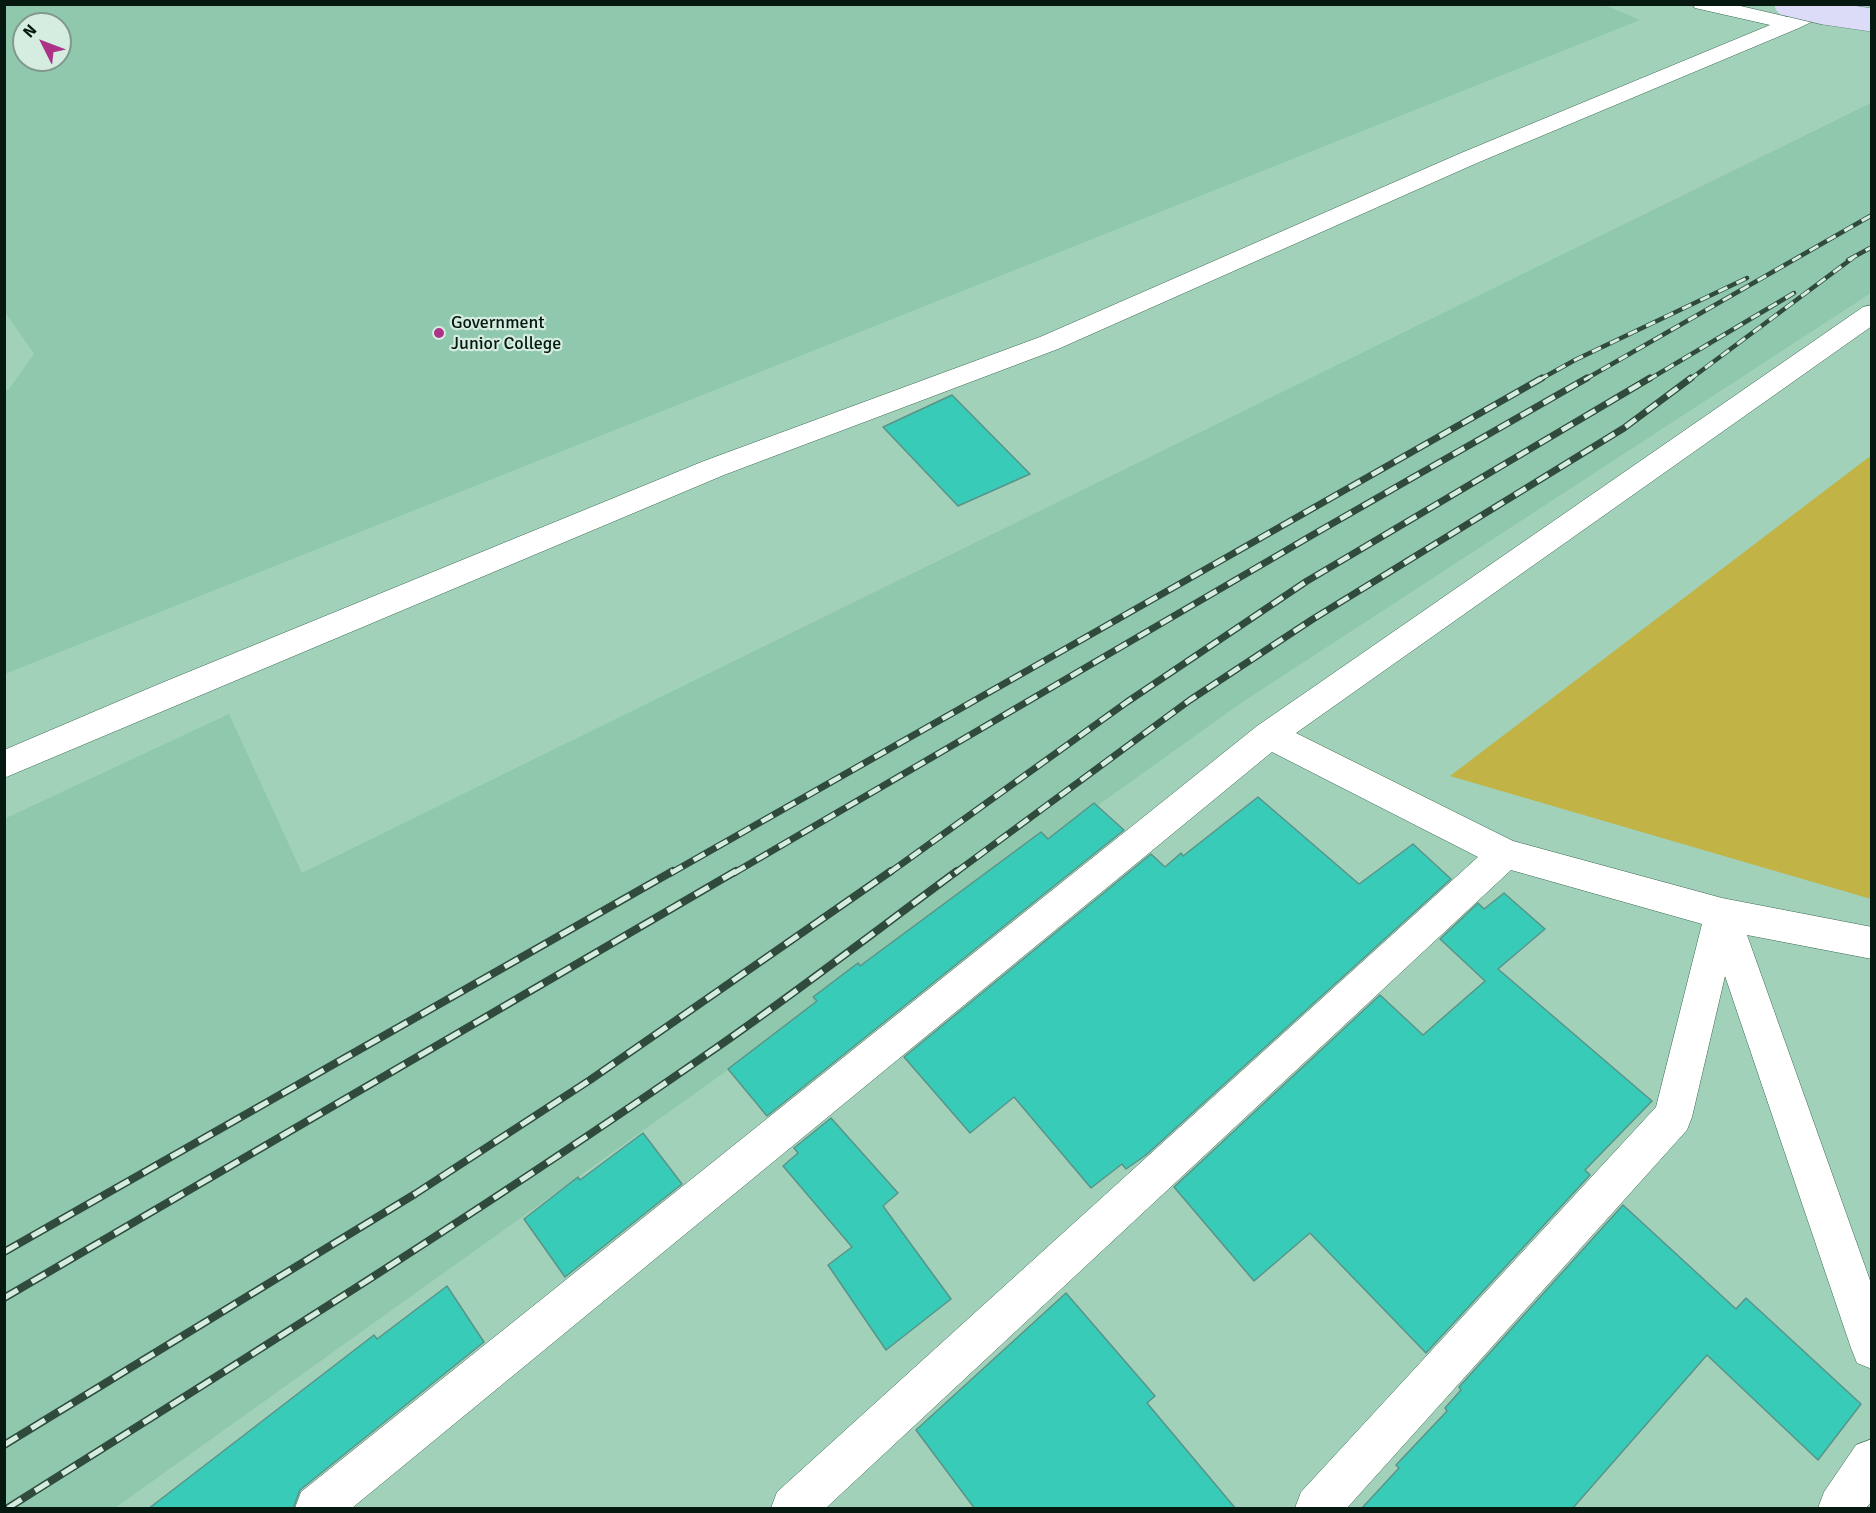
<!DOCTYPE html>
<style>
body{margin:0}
#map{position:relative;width:1876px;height:1513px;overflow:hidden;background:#a1d2b9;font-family:Signika,sans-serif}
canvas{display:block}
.frame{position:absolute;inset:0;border:6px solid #061910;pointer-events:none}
.north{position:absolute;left:12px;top:12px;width:60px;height:60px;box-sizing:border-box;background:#d4ede0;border:2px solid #82988d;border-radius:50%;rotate:312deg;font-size:16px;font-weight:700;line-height:24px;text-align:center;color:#061910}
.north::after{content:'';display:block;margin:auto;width:21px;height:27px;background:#ac3388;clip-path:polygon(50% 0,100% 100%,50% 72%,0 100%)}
</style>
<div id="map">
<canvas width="1876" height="1513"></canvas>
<div class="frame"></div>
<div class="north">N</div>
</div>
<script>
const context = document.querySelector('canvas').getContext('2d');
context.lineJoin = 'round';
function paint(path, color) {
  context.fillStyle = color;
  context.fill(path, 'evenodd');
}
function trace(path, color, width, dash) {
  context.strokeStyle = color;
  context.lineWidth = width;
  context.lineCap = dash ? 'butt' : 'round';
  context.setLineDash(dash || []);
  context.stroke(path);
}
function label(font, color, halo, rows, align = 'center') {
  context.font = font + ' Signika,sans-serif';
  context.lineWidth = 4.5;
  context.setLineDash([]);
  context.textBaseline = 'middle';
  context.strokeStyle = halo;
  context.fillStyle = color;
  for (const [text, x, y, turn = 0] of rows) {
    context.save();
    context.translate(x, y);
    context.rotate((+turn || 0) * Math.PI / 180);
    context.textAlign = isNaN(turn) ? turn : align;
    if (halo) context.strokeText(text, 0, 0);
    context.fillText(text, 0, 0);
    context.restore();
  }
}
paint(new Path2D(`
 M1602 4 1640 20 5 674V391L9 389 34 354 5 312V5ZM24 24H60V60H24Z
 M1871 103V293L1241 703 115 1508H5L4 819 229 714 302 873Z`), '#8fc8ac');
paint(new Path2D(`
 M1869 457 1872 459 1871 899 1450 776Z`), '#c1b345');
const building = new Path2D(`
 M952 395 1030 474 958 506 883 427Z
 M1258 797 1359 884 1413 844 1451 879 1146 1155 1126 1169 1122 1164 1091 1188 1014 1097 970 1133 904 1057 1151 854 1165 867 1181 853 1183 856Z
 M1094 803 1124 830 767 1116 728 1069 817 1001 813 997 858 963 860 966 1041 832 1048 839Z
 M1504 893 1545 929 1498 969 1652 1101 1585 1170 1590 1175 1426 1353 1310 1233 1254 1281 1174 1187 1380 995 1423 1035 1485 981 1440 939 1478 903 1484 909Z
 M831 1118 898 1193 883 1206 951 1299 886 1350 828 1265 852 1247 783 1166 798 1153 794 1148Z
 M643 1133 682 1184 565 1277 524 1219 578 1177 580 1180Z
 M1623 1205 1736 1309 1746 1298 1861 1404 1818 1460 1707 1355 1572 1509H1361L1399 1468 1396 1465 1447 1411 1445 1408 1461 1390 1459 1387Z
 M447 1286 484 1342 300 1490 293 1509H148L374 1335 377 1339Z
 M1066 1293 1155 1396 1147 1403 1236 1509H975L916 1430Z`);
paint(building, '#37cbb8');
trace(building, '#5a9389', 1.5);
const minor = new Path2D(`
 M1872 305V326L1296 733 1513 841 1722 898 1872 927V959L1747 935 1872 1286V1369L1857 1363 1851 1348 1725 976 1692 1117 1687 1130 1347 1508H1295L1301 1492 1656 1107 1702 924 1511 870 826 1508H771L777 1492 1478 857 1272 752 352 1508H295L301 1492 1257 726 1863 307Z
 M1872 1439V1501L1866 1508H1818L1824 1492 1856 1445Z`);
const tertiary = new Path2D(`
 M1692 4H1732L1788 17 1815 4H1843L1840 8 1799 28 1477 163 1058 349 724 475 4 778V750L159 684 704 461 1040 337 1461 153 1770 25 1695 8Z`);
trace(minor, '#3a6853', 1);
trace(tertiary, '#3a6853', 1);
paint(minor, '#fff');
paint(tertiary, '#fff');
const railFar2 = new Path2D(`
 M1848 260 1872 247
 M1539 380 1575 360 1747 278
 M1584 380 1872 215
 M1648 380 1794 293
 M1689 380 1854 257`);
const railFar1 = new Path2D(`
 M671 873 1542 378
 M734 873 1321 530 1587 378
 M889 873 1127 702 1307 581 1650 378
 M955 873 1190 700 1313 619 1624 428 1691 378`);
const rail = new Path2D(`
 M4 1252 673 871
 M4 1298 736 871
 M4 1445 415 1194 590 1080 891 871
 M8 1508C246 1358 485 1209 716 1048 798 991 877 930 957 871`);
trace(railFar2, '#304b3e', 4.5);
trace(railFar1, '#304b3e', 7);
trace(rail, '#304b3e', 8);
trace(railFar2, '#d4ede0', 3, [10]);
trace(railFar1, '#d4ede0', 4.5, [13]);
trace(rail, '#d4ede0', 5, [16]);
const secondaryBridge = new Path2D(`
 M1786 4 1824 13 1872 20`);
trace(secondaryBridge, '#3a6853', 24, []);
trace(secondaryBridge, '#dcdcf8', 23);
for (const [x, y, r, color] of [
 [439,333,6,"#ac3388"]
]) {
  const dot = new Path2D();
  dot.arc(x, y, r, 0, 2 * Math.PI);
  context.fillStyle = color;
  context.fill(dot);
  trace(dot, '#d4ede0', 2);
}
label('18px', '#061910', '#d4ede0', [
 ["Government",451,323],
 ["Junior College",451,344]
], 'left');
</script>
